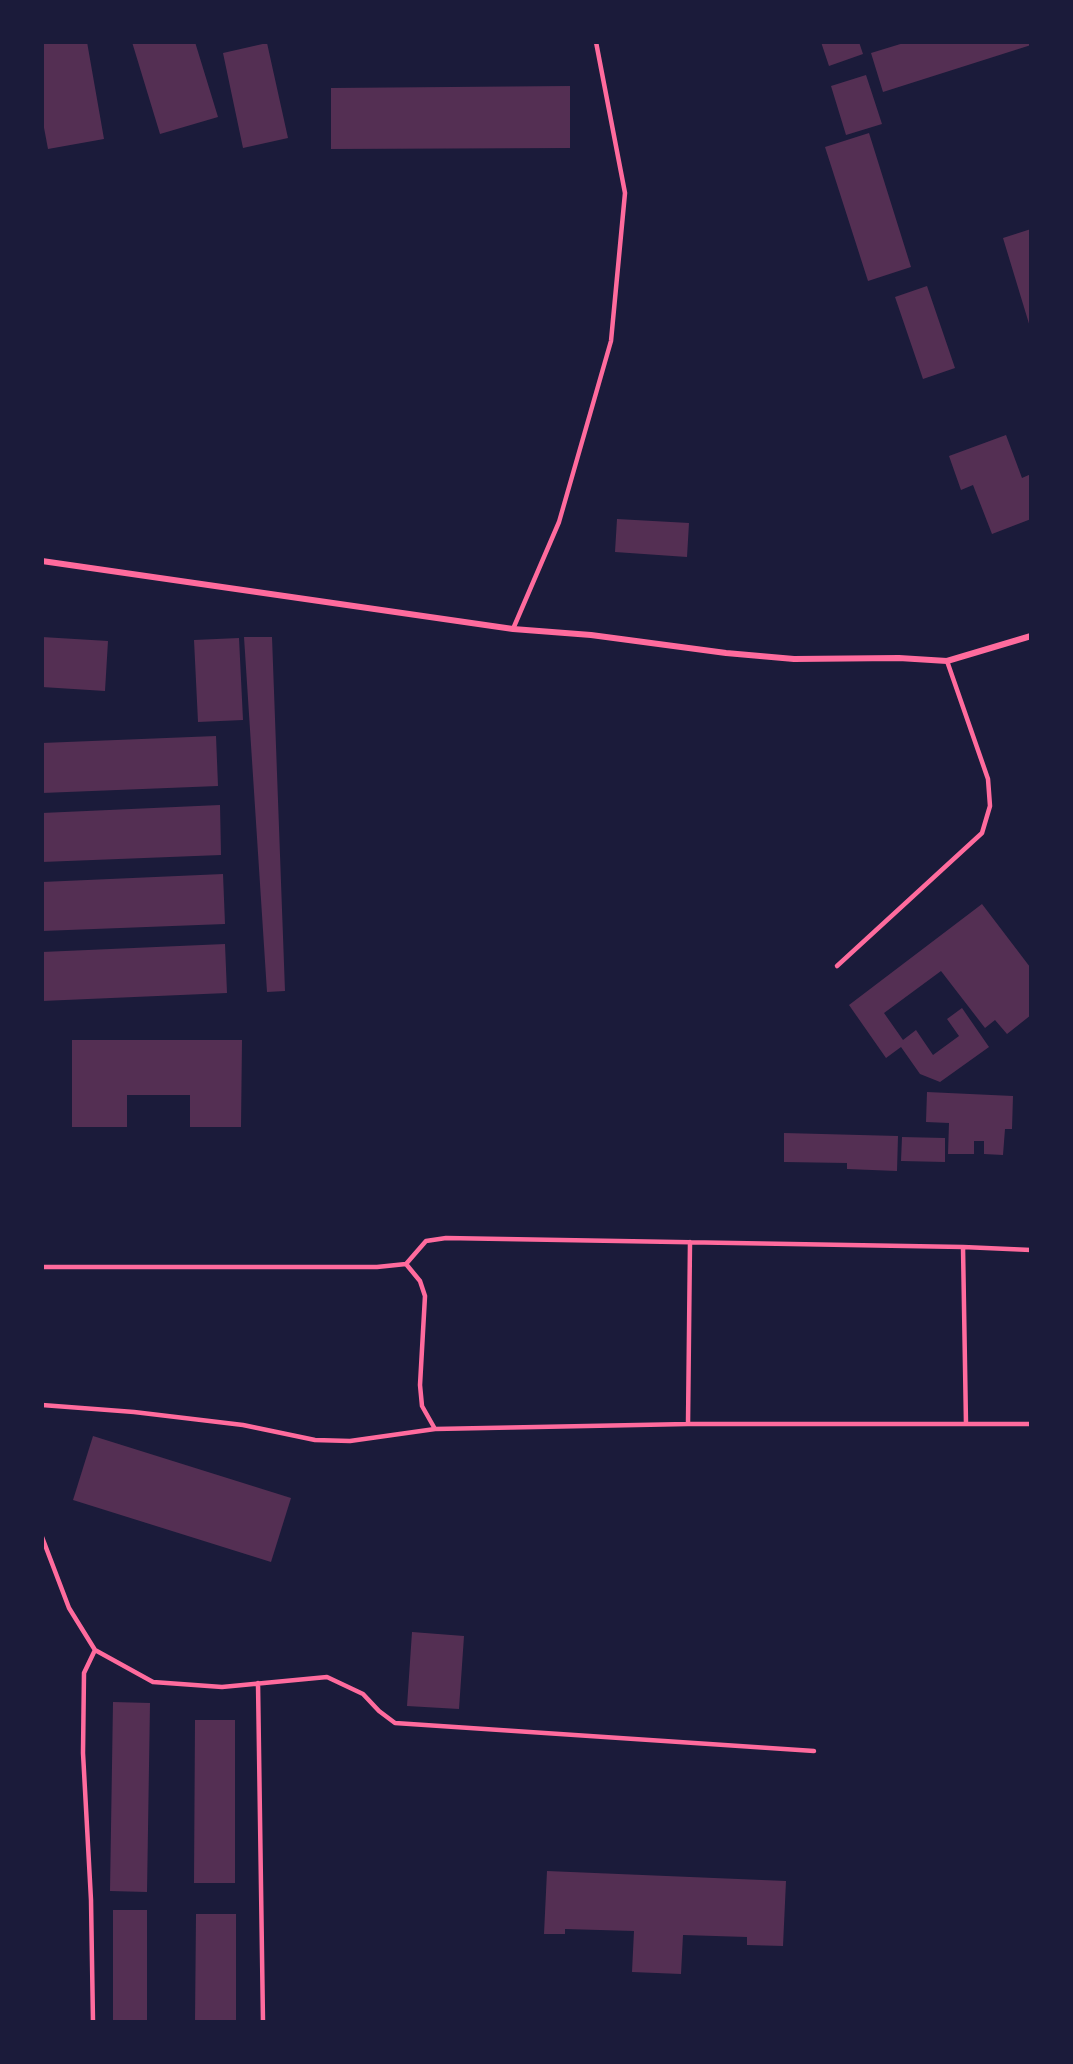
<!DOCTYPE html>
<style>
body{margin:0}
#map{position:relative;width:1073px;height:2064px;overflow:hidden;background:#1b1b3a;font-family:"Nunito Sans",sans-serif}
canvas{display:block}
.frame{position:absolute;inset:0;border:44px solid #1b1b3a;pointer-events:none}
</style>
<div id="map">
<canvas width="1073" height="2064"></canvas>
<div class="frame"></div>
</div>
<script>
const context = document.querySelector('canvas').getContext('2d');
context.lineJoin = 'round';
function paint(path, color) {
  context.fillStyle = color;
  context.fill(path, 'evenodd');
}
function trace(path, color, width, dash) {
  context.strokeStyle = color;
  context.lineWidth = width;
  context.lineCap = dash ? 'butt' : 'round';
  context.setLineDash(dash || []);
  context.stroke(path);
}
paint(new Path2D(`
 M42 42H87L104 139 48 149 42 117Z
 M132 42H195L218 117 160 134Z
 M821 42H859L863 54 829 66Z
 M907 42H1031V45L883 92 871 53Z
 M267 43 288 138 243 148 223 53Z
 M866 75 882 124 846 135 831 86Z
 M570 86V148L331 149V88Z
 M869 133 911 267 868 281 825 147Z
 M1031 229V327H1030L1003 238Z
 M927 286 955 368 923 379 895 297Z
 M1006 435 1022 478 1031 474V519L992 534 973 485 961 490 949 456Z
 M617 519 689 523 687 557 615 552Z
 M42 637 108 641 105 691 42 687Z
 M244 637H272L285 991 267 992Z
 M239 638 243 720 198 722 194 640Z
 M216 736 218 786 42 793V743Z
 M220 805 221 855 42 862V813Z
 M223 874 225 924 42 931V882Z
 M982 904 1030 967 1031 1015 1007 1034 995 1020 985 1028 941 971 884 1013 903 1040 916 1030 933 1055 959 1036 947 1019 962 1008 989 1047 940 1082 920 1074 901 1047 886 1058 849 1005Z
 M225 944 227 993 42 1001V952Z
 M72 1040H242L241 1127H190V1095H127V1127H72Z
 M927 1092 1013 1096 1012 1129H1005L1003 1155 984 1154V1141H974V1154H948L949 1123 926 1122Z
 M784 1133 898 1136 897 1171 847 1169V1163L784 1162Z
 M902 1137 945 1138V1162L901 1161Z
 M93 1436 291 1498 271 1562 73 1500Z
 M412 1632 464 1636 459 1709 407 1706Z
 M113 1702 150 1703 147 1892 110 1891Z
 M195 1720H235V1883H194Z
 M547 1871 786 1881 783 1946 747 1945V1937L683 1935 681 1974 632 1972 634 1931 565 1929V1934H544Z
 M113 1910H147V2022H113Z
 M196 1914H236V2022H195Z`), '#542f53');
trace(new Path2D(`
 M513 629 559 522 611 341 625 193 596 42
 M837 966 982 833 990 806 988 779 947 661
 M963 1247 966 1424
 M406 1264 420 1281 425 1296 420 1385 422 1406 435 1429
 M42 1267H377L406 1264 426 1241 446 1238 963 1247 1031 1250
 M42 1405 134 1412 243 1425 315 1440 350 1441 435 1429 688 1424H1031
 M688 1424 690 1242
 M42 1537 69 1608 95 1650 153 1682 222 1687 327 1677 363 1694 379 1711 395 1723 814 1751
 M258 1683 263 2022
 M93 2022 91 1900 83 1753 84 1673 95 1650`), '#ff6b9d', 4.5);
trace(new Path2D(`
 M42 561 513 629 591 635 726 653 794 659 899 658 947 661 1031 636`), '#ff6b9d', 6);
</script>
